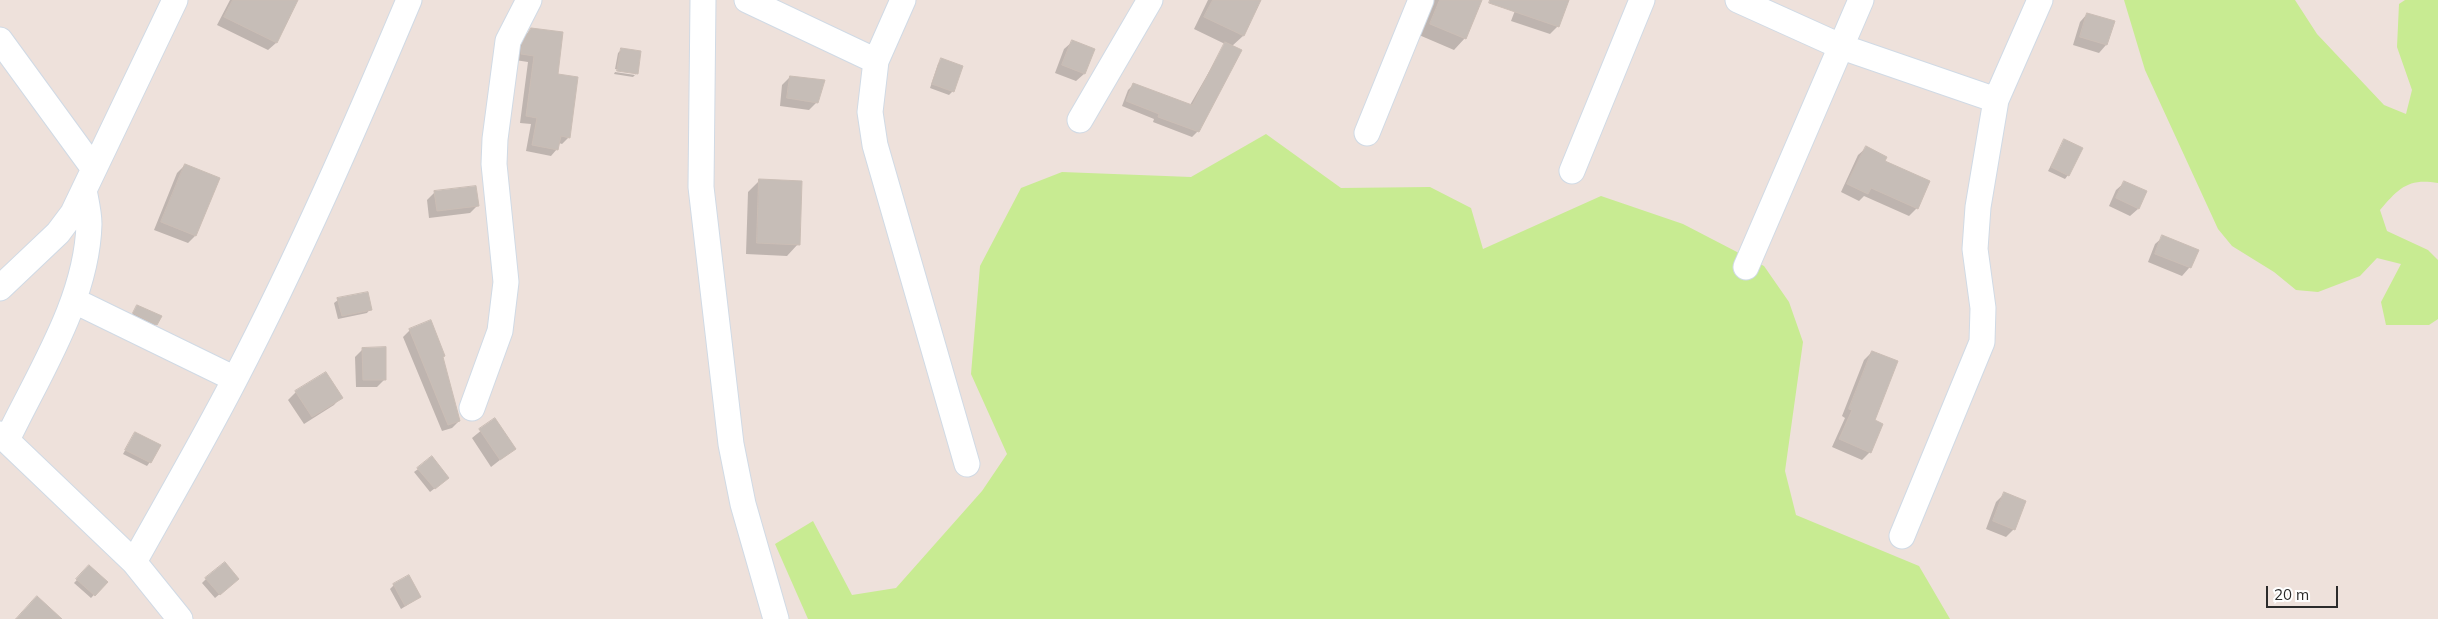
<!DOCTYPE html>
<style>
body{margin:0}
#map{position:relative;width:2438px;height:619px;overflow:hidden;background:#eee1db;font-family:Mulish,sans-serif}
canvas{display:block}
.scale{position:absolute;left:2266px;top:586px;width:72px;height:22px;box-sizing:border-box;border:2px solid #2b2b2b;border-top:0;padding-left:6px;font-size:15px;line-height:18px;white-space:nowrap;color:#2b2b2b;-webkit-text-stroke:4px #fff;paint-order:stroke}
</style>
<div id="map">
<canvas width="2438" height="619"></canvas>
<div class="scale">20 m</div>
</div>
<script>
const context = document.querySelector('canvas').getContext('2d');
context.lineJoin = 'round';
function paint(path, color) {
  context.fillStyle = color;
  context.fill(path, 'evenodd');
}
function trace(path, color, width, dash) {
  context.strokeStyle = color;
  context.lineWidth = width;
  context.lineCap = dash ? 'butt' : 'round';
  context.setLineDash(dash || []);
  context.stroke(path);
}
paint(new Path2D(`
 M2124 0H2295L2317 34 2384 105 2406 114 2412 90 2397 47 2399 4 2405 0H2438V183C2408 178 2399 188 2380 210L2387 231 2428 250 2438 260V319L2429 325H2386L2381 302 2401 264 2377 258 2360 276 2318 292 2296 290 2274 272 2232 246 2218 229 2145 70Z
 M1266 134 1341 188 1430 187 1471 208 1483 249 1601 196 1683 224 1764 266 1789 302 1803 342 1785 471 1796 515 1919 566 1950 619H808L775 544 813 521 852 595 896 588 982 491 1007 454 971 374 980 266 1021 188 1062 172 1191 177Z`), '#c8eb92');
paint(new Path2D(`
 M230 0H296L276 43 268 50 217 25Z
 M1208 0H1260L1243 36 1232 46 1198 131 1192 137 1153 122 1154 119 1122 106 1128 90 1134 84 1190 105 1225 44 1194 29Z
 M1434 0H1481L1465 38 1454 50 1419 35Z
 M1519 0H1567L1558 26 1550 34 1511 21Z
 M2087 14 2106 45 2099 53 2073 45 2080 22Z
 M531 30 557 75 569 137 562 144 559 143 557 149 551 156 526 151 531 124 520 123 528 62 515 60 516 53 524 36Z
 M1072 42 1084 74 1076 81 1055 73 1064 49Z
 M622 49 636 73 635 75V72L615 69 618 53Z
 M941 60 953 91 949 95 930 88 938 64Z
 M615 72 635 75 633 77 614 74Z
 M790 77 817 102 809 110 780 106 782 85Z
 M2064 141 2068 175 2065 179 2048 171Z
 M1866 148 1884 161 1917 208 1909 216 1864 196 1859 201 1841 192 1858 155Z
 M185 165 195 236 188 243 154 230 177 173Z
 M760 180 798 244 787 256 746 254 748 192Z
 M2124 183 2138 209 2130 216 2109 206 2116 190Z
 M435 192 477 206 470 213 429 218 427 200Z
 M2163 237 2197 251 2189 268 2182 276 2148 262 2155 244Z
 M338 300 370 309 367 313 338 319 334 303Z
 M138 306 156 324 153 328 130 317Z
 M410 330 444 356 442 358 459 421 452 428 442 431 403 337Z
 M363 349 385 379 377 387H356L355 357Z
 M1872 352 1874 421 1870 452 1862 460 1832 447 1845 418 1842 416 1864 360Z
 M296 392 341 397 334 405 304 424 288 400Z
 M494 420 514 449 491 467 472 438Z
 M135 433 150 462 147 466 123 454Z
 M418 469 444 481 430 492 414 472Z
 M2004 494 2014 529 2006 537 1986 529 1996 502Z
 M89 567 106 582 91 598 74 583Z
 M206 579 234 582 215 598 202 583Z
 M394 585 420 597 401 609 390 589Z`), '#0003');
const building = new Path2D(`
 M233 0H298L277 43 224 17Z
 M1213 0H1261L1244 36 1204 17Z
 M1440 0H1482L1466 39 1430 24Z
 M1490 0H1569L1559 27 1489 3Z
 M2087 13 2115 21 2107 45 2080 37Z
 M531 28 563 32 558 74 578 77 570 138 561 136 558 150 532 145 537 118 526 116 534 56 521 54 522 45Z
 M1072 40 1095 49 1085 74 1062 65Z
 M1225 42 1242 50 1199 132 1158 117 1159 114 1126 101 1133 83 1192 105Z
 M621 48 641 51 638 74 617 71Z
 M941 58 963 66 954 92 932 84Z
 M790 76 825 80 818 103 787 98Z
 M2064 139 2083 148 2069 176 2051 167Z
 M1866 146 1887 157 1885 161 1930 181 1918 209 1871 188 1868 194 1847 184Z
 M185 164 220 178 196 236 161 222Z
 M759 179 802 181 800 245 757 243Z
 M2124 181 2147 191 2139 209 2116 198Z
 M476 186 479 206 437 211 434 191Z
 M2162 235 2199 250 2191 268 2155 254Z
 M368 292 372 310 342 316 337 298Z
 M137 305 162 316 157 325 133 313Z
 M431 320 445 356 443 357 460 421 448 425 409 329Z
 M386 347V380H363L362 348Z
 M1872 351 1898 361 1875 420 1883 424 1871 453 1839 439 1852 410 1849 409Z
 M326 372 343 398 312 417 295 391Z
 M495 418 516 449 500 460 479 429Z
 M135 432 161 445 151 463 125 450Z
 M432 456 449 478 435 489 417 468Z
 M2004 492 2026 501 2015 530 1993 521Z
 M225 562 239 579 220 595 205 578Z
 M89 565 108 582 95 596 76 579Z
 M409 575 421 597 405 606 393 584Z
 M37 596 62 619H16Z`);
paint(building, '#c6bdb7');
trace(building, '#cabdb5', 1);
const minor = new Path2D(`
 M703 0 701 187 731 444 743 504 776 619
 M747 0 876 61
 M903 0 876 61 870 112 875 145 967 464
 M1738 0 1842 47 1996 100
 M0 40 94 169
 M1080 120 1150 0
 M1367 133 1421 0
 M1572 171 1642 0
 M1746 267 1861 0
 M0 288 58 233 73 213 175 0
 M75 301 235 379
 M472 408 500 331 506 282 494 164 495 139 508 41 529 0
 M0 434 134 562 180 619
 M7 440C39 373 87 300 89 224 89 213 86 201 84 190
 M1902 536 1982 342 1983 308 1975 249 1978 207 1996 100 2040 0
 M134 562C168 501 203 441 235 379 299 256 355 128 409 0`);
trace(minor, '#d0dae5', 27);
trace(minor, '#fff', 25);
</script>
